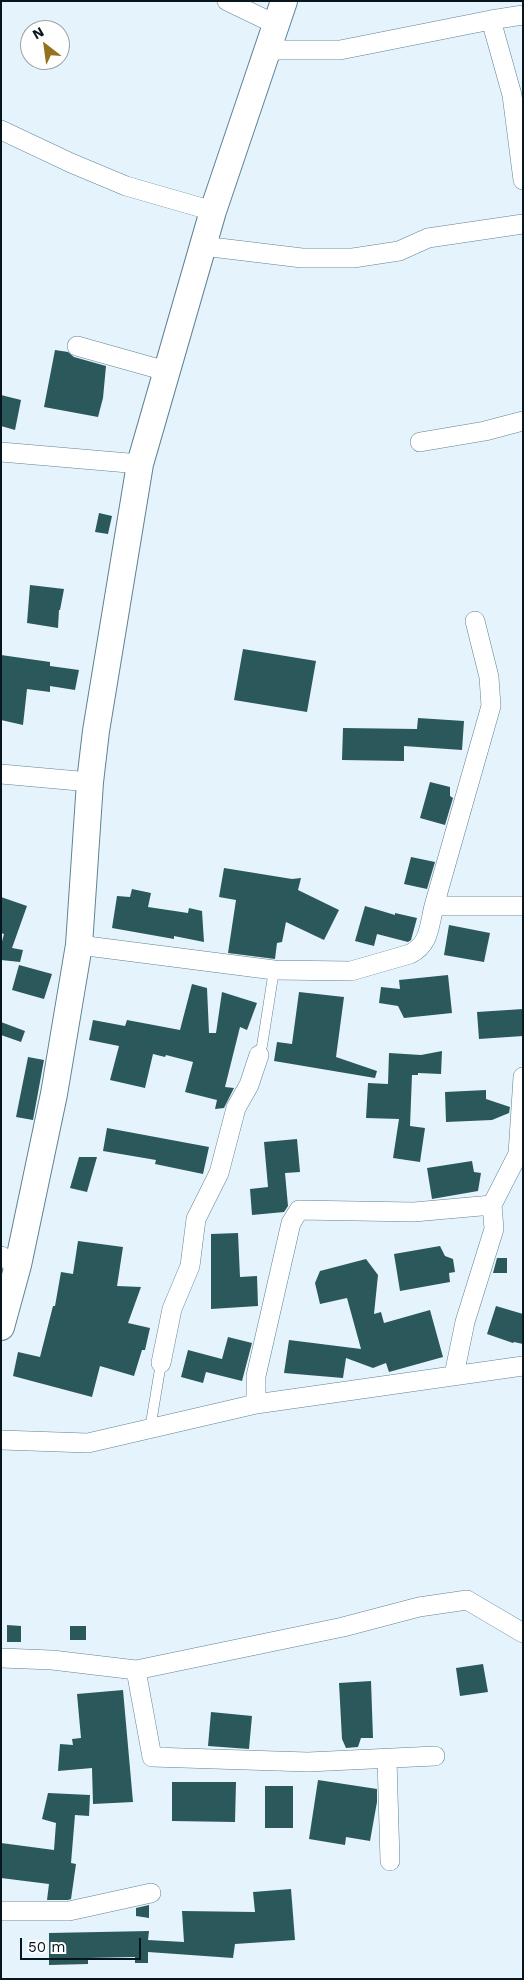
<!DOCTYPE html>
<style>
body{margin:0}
#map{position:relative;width:524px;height:1980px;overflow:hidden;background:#e5f4fc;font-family:"Work Sans",sans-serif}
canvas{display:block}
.frame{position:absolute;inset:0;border:2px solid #07161d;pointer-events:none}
.north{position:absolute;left:20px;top:20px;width:50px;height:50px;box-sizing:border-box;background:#fff;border:1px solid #9ca2a5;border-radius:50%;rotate:330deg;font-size:14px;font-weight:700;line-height:20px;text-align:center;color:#07161d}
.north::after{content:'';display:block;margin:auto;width:18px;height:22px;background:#96711b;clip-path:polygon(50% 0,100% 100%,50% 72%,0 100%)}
.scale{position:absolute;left:20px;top:1938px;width:121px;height:22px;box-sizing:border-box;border:2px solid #07161d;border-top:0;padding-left:6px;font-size:15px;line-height:18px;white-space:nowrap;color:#07161d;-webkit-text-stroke:4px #fff;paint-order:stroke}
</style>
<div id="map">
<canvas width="524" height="1980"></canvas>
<div class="frame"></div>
<div class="north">N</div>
<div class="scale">50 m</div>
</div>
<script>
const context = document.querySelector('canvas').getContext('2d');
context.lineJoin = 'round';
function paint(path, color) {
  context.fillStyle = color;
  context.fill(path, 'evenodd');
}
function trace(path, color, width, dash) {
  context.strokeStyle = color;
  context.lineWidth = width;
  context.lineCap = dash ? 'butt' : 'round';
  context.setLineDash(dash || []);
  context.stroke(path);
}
paint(new Path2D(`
 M55 350 68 352 74 357 106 366 103 398 98 417 44 407Z
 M1 395 21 400 15 430 1 426Z
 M99 513 112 516 108 534 95 532Z
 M30 585 64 589 60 610H59L58 628 27 623Z
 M243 649 316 661 307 712 234 700Z
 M1 655 50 662V666L79 670 75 690 50 686V692L27 689 23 725 1 720Z
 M418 718 464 721 462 750 404 746V761L342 760 343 728 417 729Z
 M430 782 450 787V796L453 798 445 825 420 818Z
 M411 857 435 862 427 889 404 884Z
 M224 868 292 879 301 878 298 890 339 910 324 940 286 922 282 942 277 943 275 959 228 953 236 900 219 897Z
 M132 889 151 893 148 907 188 913 189 908 202 911 204 942 174 936V939L112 928 117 896 130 897Z
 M1 897 27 906 12 948 23 950 20 962 1 960V945L4 934 1 933Z
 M365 906 395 915V913L417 918 411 940 408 942 377 934 374 946 355 941Z
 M449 925 490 933 484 962 444 955Z
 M19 965 52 974 44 999 12 990Z
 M448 975 452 1013 404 1018 398 1006 379 1003 381 987 400 989 399 980Z
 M192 984 207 988 209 1033H216L222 992 257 1003 247 1030 240 1027 225 1087 234 1088 224 1108 215 1109 217 1100 185 1092 193 1062 166 1055 165 1057 153 1054 145 1088 110 1080 119 1046 89 1040 93 1020 125 1026 127 1020 180 1030Z
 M299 992 344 997 336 1057 377 1071 375 1078 274 1061 277 1042 292 1044Z
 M523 1009V1036L479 1039 477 1012Z
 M1 1022 25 1031 21 1042 1 1035Z
 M442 1051 441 1074 418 1073V1075H412L410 1126 425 1128 420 1162 393 1158 399 1119 366 1118 368 1083 388 1084 389 1053 421 1055Z
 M28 1057 44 1060 33 1120 16 1117Z
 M486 1090V1099L510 1107 509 1113 492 1120 446 1122 445 1092Z
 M107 1128 209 1147 203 1174 155 1164 156 1160 103 1151Z
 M297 1139 300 1172 285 1173 288 1206 284 1212 252 1215 250 1189 268 1187 264 1142Z
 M79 1157H97L87 1192 70 1188Z
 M472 1161 474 1172 481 1173 478 1191 432 1199 427 1168Z
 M238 1233 240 1277 257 1276 258 1306 211 1309V1234Z
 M78 1241 123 1247 117 1286 141 1287 128 1323 150 1328 145 1350H142L134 1376 100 1366 92 1397 13 1376 18 1352 40 1357 53 1306H55L61 1272 73 1274Z
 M440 1246 445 1256 453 1259 455 1272 449 1273 450 1282 400 1291 394 1254Z
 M497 1258H507V1273H493Z
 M366 1259 378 1275 374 1314 381 1312 384 1323 430 1310 443 1357 389 1372 386 1363 373 1368 346 1358 343 1378 284 1373 289 1340 361 1349 347 1298 320 1304 315 1283 320 1271Z
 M496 1306 523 1314V1344L514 1342 513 1343 487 1334Z
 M228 1337 252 1343 242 1381 206 1372 203 1383 181 1377 188 1350 222 1359Z
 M7 1625 21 1626V1642H7Z
 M70 1626H86V1640H70Z
 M483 1664 488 1692 460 1696 456 1668Z
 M371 1681 373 1738H361L358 1747 346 1748 342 1739 339 1683Z
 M123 1690 133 1802 93 1804 92 1768 58 1771 60 1744 73 1745 72 1739 81 1738 77 1694Z
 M211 1712 252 1716 249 1749 208 1746Z
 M318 1780 377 1789V1802L370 1841 346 1837 345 1845 309 1839Z
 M172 1782H236L235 1822 172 1821Z
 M265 1786H293V1828H265Z
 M48 1793 90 1795 89 1816 75 1815 71 1863 76 1864 71 1899 68 1900H47L49 1884 1 1878V1843L54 1850 56 1823 42 1819Z
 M291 1889 295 1940 235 1944 233 1958 148 1952V1963H135V1957L88 1958V1964L49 1965V1933L149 1931 148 1940 184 1942 182 1911 255 1912 253 1892Z
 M149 1905V1918L136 1916V1908Z`), '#2b585b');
const lane = new Path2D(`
 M262 1046 274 970
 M150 1429 161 1363`);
const street = new Path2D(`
 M227 1 277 25
 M491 20 512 95 523 180
 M268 50H340L491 20 523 15
 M1 130 71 163 126 186 213 211
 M203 246 302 258H353L399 251 428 238 523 224
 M77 346 166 371
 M420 442 485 431 523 421
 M1 452 140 464
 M1 774 90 782
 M434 906 491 706 489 677 475 621
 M79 945 274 970 351 971 410 954C430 944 429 926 434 906H523
 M1 1256 18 1265
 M161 1363 172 1309 190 1266 196 1219 219 1173 236 1108 249 1085 259 1055
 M454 1375 465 1322 494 1229 492 1205 518 1154 523 1077
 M256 1404V1376L291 1223 299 1210 414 1212 492 1205
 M1 1440 88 1443 256 1404 523 1366
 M1 1658 52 1660 136 1670 152 1757 308 1762 435 1756
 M136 1670 343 1627 419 1607 467 1600 523 1633
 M387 1759 390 1861
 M1 1911H69L151 1893`);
const secondary = new Path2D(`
 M1 1327 18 1265 54 1094 79 945 90 782 96 731 140 464 213 211 284 1`);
trace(lane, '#5e8295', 11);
trace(street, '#5e8295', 20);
trace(secondary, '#5e8295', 28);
trace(lane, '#fff', 10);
trace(street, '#fff', 19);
trace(secondary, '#fff', 26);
</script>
